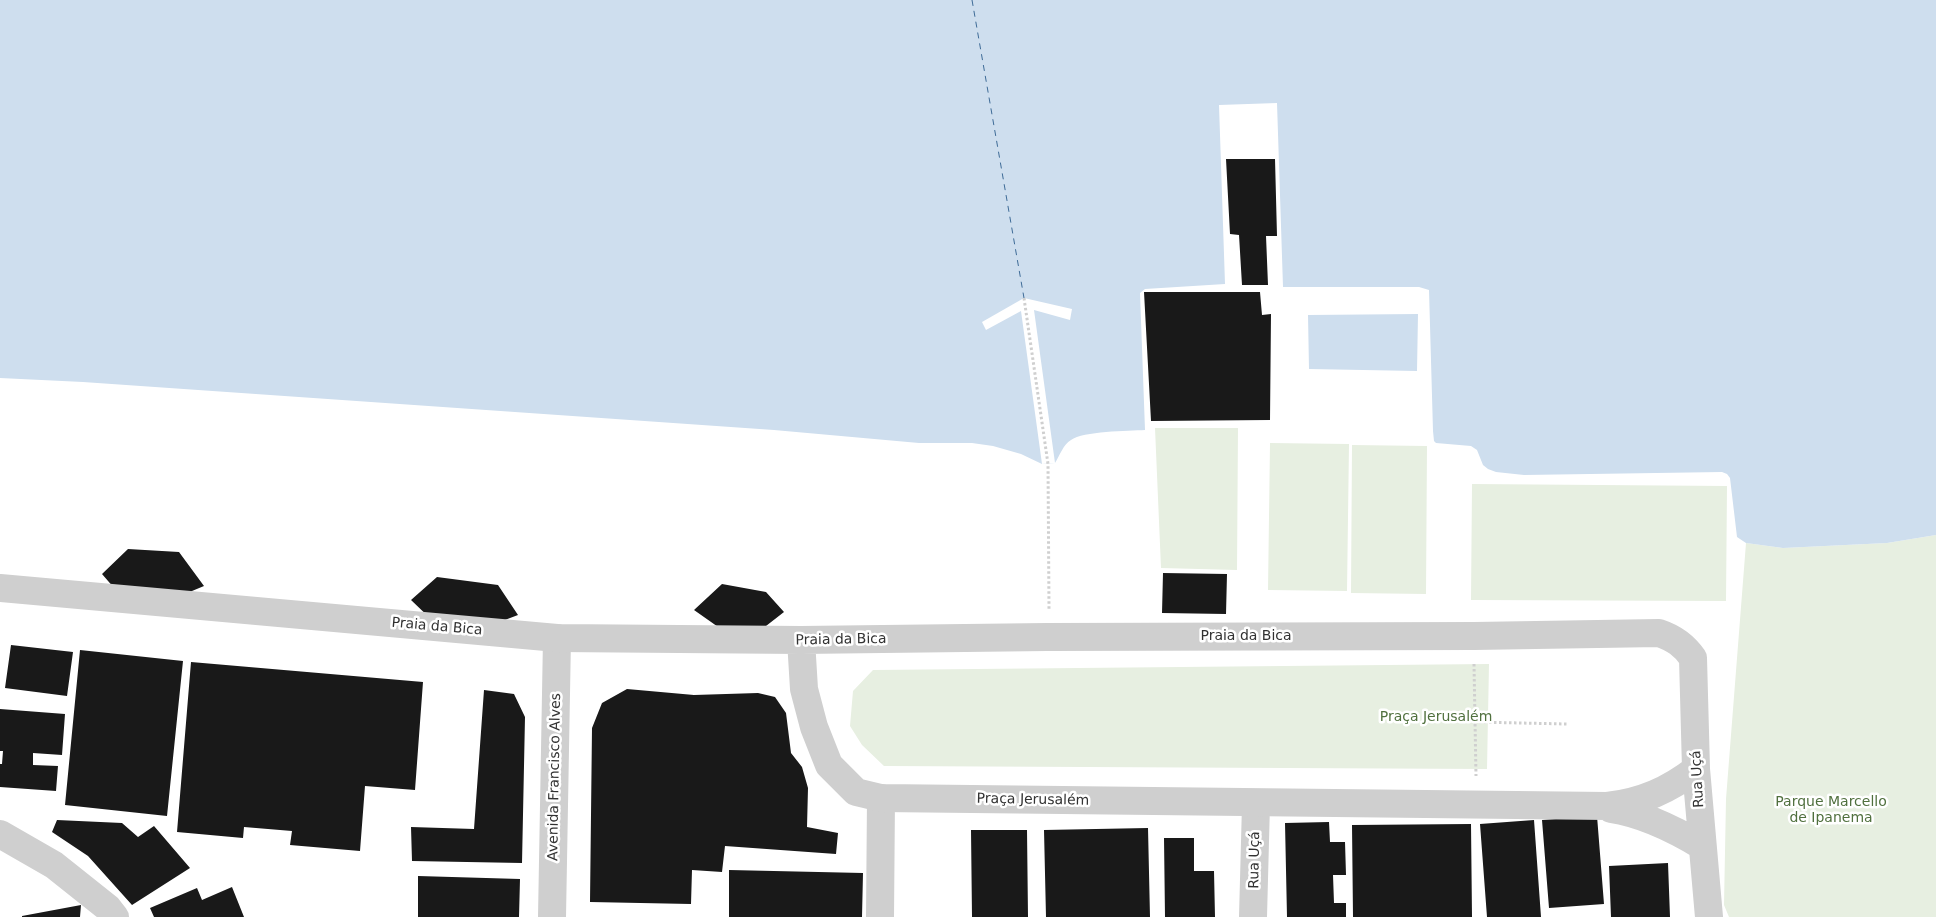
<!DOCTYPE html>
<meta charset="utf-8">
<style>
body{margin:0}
canvas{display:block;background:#fff}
</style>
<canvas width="1936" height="917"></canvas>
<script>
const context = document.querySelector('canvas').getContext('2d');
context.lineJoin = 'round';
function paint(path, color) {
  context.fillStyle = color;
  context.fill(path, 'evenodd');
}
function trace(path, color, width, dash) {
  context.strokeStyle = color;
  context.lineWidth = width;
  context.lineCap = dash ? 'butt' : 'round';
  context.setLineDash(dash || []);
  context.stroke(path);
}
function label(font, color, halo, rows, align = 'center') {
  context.font = font + ' "DejaVu Sans",sans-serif';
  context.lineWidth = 5;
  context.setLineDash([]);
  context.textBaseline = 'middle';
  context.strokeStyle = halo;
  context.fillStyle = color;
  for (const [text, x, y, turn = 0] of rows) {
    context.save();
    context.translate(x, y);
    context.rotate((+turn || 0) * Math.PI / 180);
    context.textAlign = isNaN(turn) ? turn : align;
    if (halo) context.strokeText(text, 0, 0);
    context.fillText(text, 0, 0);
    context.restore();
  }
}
paint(new Path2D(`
 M1155 428H1238L1237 570 1161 568Z
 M1270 443 1349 444 1347 591 1268 590Z
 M1352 445 1427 446 1426 594 1351 593Z
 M1472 484 1727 486 1726 601 1471 600Z
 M1936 535V917H1729L1724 905 1726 799 1746 543 1783 548 1887 543Z
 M1489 664 1487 769 884 766 862 745 850 726 853 691 873 670Z`), '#e7efe1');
paint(new Path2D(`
 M0 0H1936V535L1887 543 1783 548 1746 543 1737 537 1730 478 1727 474 1722 472 1524 475 1496 472 1488 469 1483 465 1477 450 1471 446 1436 443 1434 441 1433 431 1429 290 1419 287H1283L1277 103 1219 105 1225 284 1145 289 1140 293 1145 430C1128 431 1083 431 1071 440 1063 445 1060 455 1055 463L1042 464 1021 454 993 446 972 443H919L774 430 83 382 0 378Z
 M1418 314 1417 371 1309 369 1308 315Z`), '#cedeee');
paint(new Path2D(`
 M1024 298 1072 309 1070 320 1034 310 1055 463 1042 464 1021 311 986 330 982 322Z`), '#fff');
trace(new Path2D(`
 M972 0 1024 298`), '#3e6b97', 1, [6, 5]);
paint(new Path2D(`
 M1226 159H1275L1277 236H1266L1268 285H1242L1239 235 1230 234Z
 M1144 292H1260L1262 315 1271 314 1270 420 1151 421Z
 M128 549 179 552 204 586 168 601 121 596 102 574Z
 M1163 573 1227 574 1226 614 1162 613Z
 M437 577 498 585 518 615 481 629 435 623 411 600Z
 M722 584 766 592 784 612 757 633 721 629 694 610Z
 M11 645 73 652 67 696 5 688Z
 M80 650 183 661 167 816 65 805Z
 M191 662 423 682 415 790 365 786 360 851 290 845 292 831 244 827 243 838 177 832Z
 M627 689 694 695 758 693 775 697 786 713 791 753 802 767 808 788 807 827 838 833 836 854 725 846 722 872 692 870 691 904 590 902 592 728 602 703Z
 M484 690 514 694 525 717 522 863 412 861 411 827 474 829Z
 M0 709 65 714 62 755 33 753V765L58 766 56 791 0 787V764H2L3 751H0Z
 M1597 816 1604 904 1549 908 1542 820Z
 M57 820 122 823 138 837 154 826 190 868 132 905 88 856 52 832Z
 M1534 820 1541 917H1487L1480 824Z
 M1329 822 1330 842H1345L1346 875H1333L1334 903H1346V917H1287L1285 823Z
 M1471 824 1472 917H1353L1352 825Z
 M1148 828 1150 917H1046L1044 830Z
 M971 830H1027L1028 917H972Z
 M1164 838H1194V871H1214L1215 917H1165Z
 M1668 863 1670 917H1611L1609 866Z
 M729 870 863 873 862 917H729Z
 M418 876 520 879 519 917H418Z
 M232 887 244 917H154L150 908 197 888 202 900Z
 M81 905 80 917H22V916Z`), '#191919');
trace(new Path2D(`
 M1024 298 1048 464 1049 609
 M1474 664 1476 776
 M1474 722 1567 724`), '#cfcfcf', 3, [2.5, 2.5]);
trace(new Path2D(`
 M0 834 54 865 108 908 115 917
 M552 917 557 638
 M880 917 881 798
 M1253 917 1256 804`), '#cfcfcf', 28);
trace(new Path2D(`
 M0 588 557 638 801 640 1047 637 1474 636 1659 633C1674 638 1684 645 1693 658L1696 769 1709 917
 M801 640 804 689 814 727 829 765 856 792 881 798 1607 806C1642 802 1669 790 1696 769
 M1611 809C1644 814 1674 829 1702 846`), '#cfcfcf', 28);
label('14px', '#323232', '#fff', [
 ["Praia da Bica",437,627,5],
 ["Praia da Bica",1246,636],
 ["Praia da Bica",841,640,-1],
 ["Avenida Francisco Alves",555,777,-89],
 ["Rua Uçá",1698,779,-93],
 ["Praça Jerusalém",1033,800,1],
 ["Rua Uçá",1255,860,-89]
]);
label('14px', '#50703e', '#fff', [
 ["Praça Jerusalém",1436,717],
 ["Parque Marcello",1831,802],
 ["de Ipanema",1831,818]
]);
</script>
